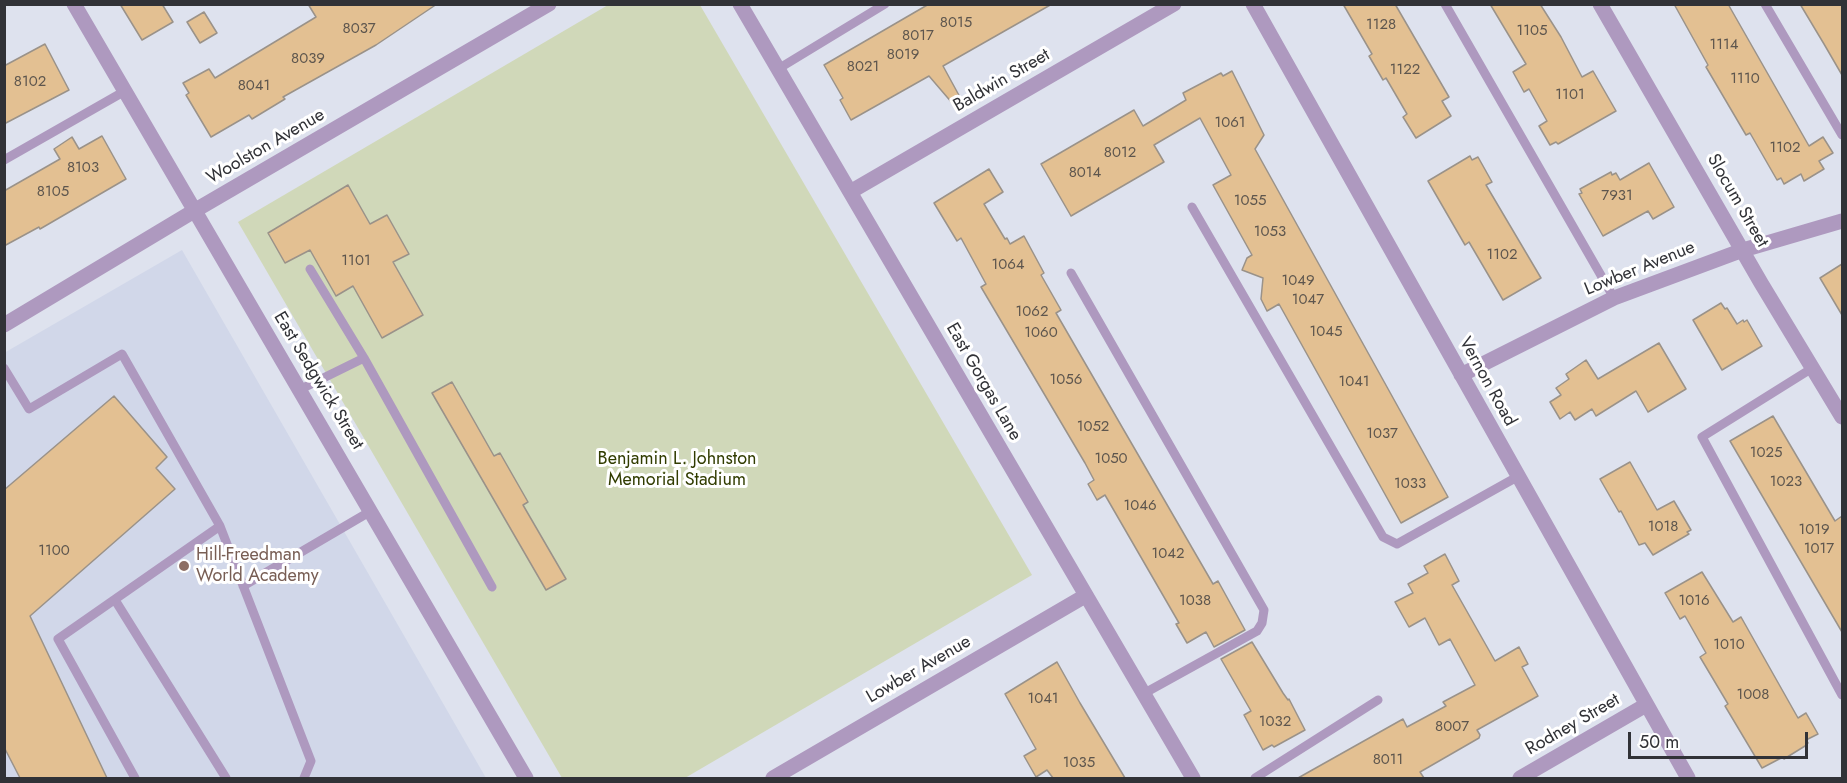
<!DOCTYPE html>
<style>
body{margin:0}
#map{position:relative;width:1847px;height:783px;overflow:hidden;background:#dee2ee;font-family:Jost,sans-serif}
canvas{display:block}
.frame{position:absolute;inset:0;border:6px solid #313237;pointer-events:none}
.scale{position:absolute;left:1628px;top:732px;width:180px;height:27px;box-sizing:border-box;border:3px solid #313237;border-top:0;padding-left:8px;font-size:18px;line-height:21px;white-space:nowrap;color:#313237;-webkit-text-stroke:4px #fff;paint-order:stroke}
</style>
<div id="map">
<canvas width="1847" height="783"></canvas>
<div class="frame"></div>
<div class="scale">50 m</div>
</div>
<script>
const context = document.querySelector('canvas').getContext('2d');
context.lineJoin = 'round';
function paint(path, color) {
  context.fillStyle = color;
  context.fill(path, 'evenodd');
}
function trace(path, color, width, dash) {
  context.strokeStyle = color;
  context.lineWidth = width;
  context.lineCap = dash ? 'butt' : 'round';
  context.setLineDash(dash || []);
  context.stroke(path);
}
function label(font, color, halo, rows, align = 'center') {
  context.font = font + ' Jost,sans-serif';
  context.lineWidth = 6;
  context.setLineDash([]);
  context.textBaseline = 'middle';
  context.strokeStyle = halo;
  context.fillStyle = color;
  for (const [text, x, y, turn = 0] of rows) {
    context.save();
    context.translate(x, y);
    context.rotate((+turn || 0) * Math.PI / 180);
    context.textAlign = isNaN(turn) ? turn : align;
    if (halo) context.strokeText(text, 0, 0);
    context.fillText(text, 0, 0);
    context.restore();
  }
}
paint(new Path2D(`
 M182 250 486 778H5L4 353Z`), '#d1d7e9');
paint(new Path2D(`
 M608 5H700L1032 575 685 778H562L238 222Z`), '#d0d8b9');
const building = new Path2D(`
 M120 4H162L173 22 142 40Z
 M308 4H437L376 45 283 97 285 99 252 119 249 115 211 137 186 95 189 93 183 83 209 69 215 78 316 17Z
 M929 4H1052L943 66 961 99 953 104 929 76 851 120 840 100 843 98 824 65Z
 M1343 4H1395L1449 97 1442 101 1451 116 1416 138 1403 117 1407 114 1386 78 1383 80 1369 56 1372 54Z
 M1490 4H1540L1561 37 1582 77 1593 71 1616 111 1558 144 1556 142 1550 145 1539 126 1547 121 1529 89 1524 92 1513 72 1526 64Z
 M1674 4H1728L1809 146 1823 137 1833 153 1819 161 1824 169 1804 181 1801 174 1784 184 1781 178 1777 180 1750 133 1746 135 1706 67 1708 65Z
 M1800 4H1842V75L1824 44Z
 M204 12 217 33 200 43 187 22Z
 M45 44 69 90 4 124V66Z
 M1232 71 1264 135 1255 149 1448 497 1401 523 1279 304 1267 311 1261 299 1263 278 1242 270 1247 258 1252 255 1213 185 1231 175 1200 118 1154 145 1164 162 1071 216 1041 164 1134 110 1143 126 1186 100 1183 93 1221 73 1223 76Z
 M102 136 126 179 40 229 39 227 4 246V191L60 159 54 149 72 137 79 149Z
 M1470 156 1472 160 1478 157 1492 182 1486 185 1541 278 1503 300 1469 242 1465 245 1428 181Z
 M1649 163 1674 207 1653 219 1648 211 1603 236 1579 194 1582 193 1580 189 1611 172 1612 175 1616 173 1620 180Z
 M989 169 1003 192 984 204 1005 239 1007 238 1010 244 1024 236 1044 273 1041 275 1061 310 1056 313 1213 584 1218 581 1245 630 1214 647 1206 632 1187 643 1176 624 1179 623 1105 495 1097 500 1088 484 1094 480 1085 463 981 287 986 284 961 238 957 241 934 203Z
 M348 185 370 224 387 215 409 254 393 262 423 315 382 338 353 286 336 296 310 250 285 263 268 233Z
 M1842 264V315L1820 278Z
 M1721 303 1725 309 1727 308 1737 324 1743 320 1744 322 1747 320 1762 346 1722 370 1693 320Z
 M1659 343 1686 389 1648 412 1636 391 1596 416 1592 409 1575 420 1570 412 1560 419 1550 402 1561 395 1556 388 1569 379 1566 374 1586 360 1598 379Z
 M452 382 494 456 500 453 528 502 523 505 566 579 546 590 432 393Z
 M114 396 167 457 156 468 175 489 30 616 107 778H20L4 747V490Z
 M1773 416 1835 521 1842 516V632L1730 441Z
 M1630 462 1657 510 1674 501 1691 530 1687 532 1689 534 1653 555 1645 543 1639 545 1621 511 1619 512 1600 479Z
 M1445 554 1459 581 1452 585 1495 661 1519 647 1528 664 1522 667 1538 696 1477 730 1480 735 1479 738 1420 772 1424 778H1298L1403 719 1407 727 1446 706 1443 702 1475 685 1450 639 1439 645 1425 618 1409 627 1395 602 1413 593 1408 584 1428 573 1424 566Z
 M1702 572 1733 622 1741 617 1798 718 1806 713 1818 734 1806 740 1808 743 1805 746 1784 759 1783 757 1762 768 1725 706 1728 704 1700 657 1706 653 1685 616 1680 619 1665 593Z
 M1252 642 1283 693 1288 700 1289 699 1305 730 1274 747 1272 745 1263 750 1244 715 1251 711 1221 659Z
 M1057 662 1080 703 1125 778H1053L1047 770 1036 777 1024 756 1036 749 1005 694Z`);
paint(building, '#e3c092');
trace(building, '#9a9289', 1.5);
trace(new Path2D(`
 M1445 4 1614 298
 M1765 4 1842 135
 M778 69 885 4
 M4 160 125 91
 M1192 207 1383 537 1397 544 1517 477
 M310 269 364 358
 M1071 273 1264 610 1262 623 1257 631 1143 694
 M1814 367 1702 437 1842 695
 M4 368 29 409 122 354 220 526 311 761 304 778
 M301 389 364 358 492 587
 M243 586 371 511
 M115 600 226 778
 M135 778 58 639 220 526
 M1255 778 1378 700`), '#ae99bf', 9);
trace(new Path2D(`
 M74 4C225 262 376 520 526 778
 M740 4 1193 778
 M1253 4 1688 778
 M1600 4 1761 283 1842 417
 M850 192 1174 4
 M4 325 194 211 549 4
 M1461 375 1614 298 1743 250 1842 221
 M773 778 1085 596
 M1520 778 1646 705`), '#ae99bf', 15);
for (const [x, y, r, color] of [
 [184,566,6,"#8d6e63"]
]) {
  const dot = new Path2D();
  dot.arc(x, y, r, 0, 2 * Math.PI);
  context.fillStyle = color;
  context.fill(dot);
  trace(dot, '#fff', 2);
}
label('15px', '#5e564e', null, [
 ["8015",956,23],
 ["1128",1381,25],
 ["8037",359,29],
 ["1105",1532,31],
 ["8017",918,36],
 ["1114",1724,45],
 ["8019",903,55],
 ["8039",308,59],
 ["8021",863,67],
 ["1122",1405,70],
 ["1110",1745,79],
 ["8102",30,82],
 ["8041",254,86],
 ["1101",1570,95],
 ["1061",1230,123],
 ["1102",1785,148],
 ["8012",1120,153],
 ["8103",83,168],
 ["8014",1085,173],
 ["8105",53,192],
 ["7931",1617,196],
 ["1055",1250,201],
 ["1053",1270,232],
 ["1102",1502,255],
 ["1101",356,261],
 ["1064",1008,265],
 ["1049",1298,281],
 ["1047",1308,300],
 ["1062",1032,312],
 ["1045",1326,332],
 ["1060",1041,333],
 ["1056",1066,380],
 ["1041",1354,382],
 ["1052",1093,427],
 ["1037",1382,434],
 ["1025",1766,453],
 ["1050",1111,459],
 ["1023",1786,482],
 ["1033",1410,484],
 ["1046",1140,506],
 ["1018",1663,527],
 ["1019",1814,530],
 ["1017",1819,549],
 ["1100",54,551],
 ["1042",1168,554],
 ["1038",1195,601],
 ["1016",1694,601],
 ["1010",1729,645],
 ["1008",1753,695],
 ["1041",1043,699],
 ["1032",1275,722],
 ["8007",1452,727],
 ["8011",1388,760],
 ["1035",1079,763]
]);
label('18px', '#313237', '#fff', [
 ["Baldwin Street",1002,81,-30],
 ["Woolston Avenue",266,147,-30],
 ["Slocum Street",1737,201,60],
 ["Lowber Avenue",1640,269,-22],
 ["East Sedgwick Street",318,381,59],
 ["East Gorgas Lane",983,382,60],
 ["Vernon Road",1487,382,61],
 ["Lowber Avenue",919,670,-30],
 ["Rodney Street",1573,725,-30]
]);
label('18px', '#313c00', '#fff', [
 ["Benjamin L. Johnston",677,460],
 ["Memorial Stadium",677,481]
]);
label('18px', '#785e54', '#fff', [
 ["Hill-Freedman",196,556],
 ["World Academy",196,577]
], 'left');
</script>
